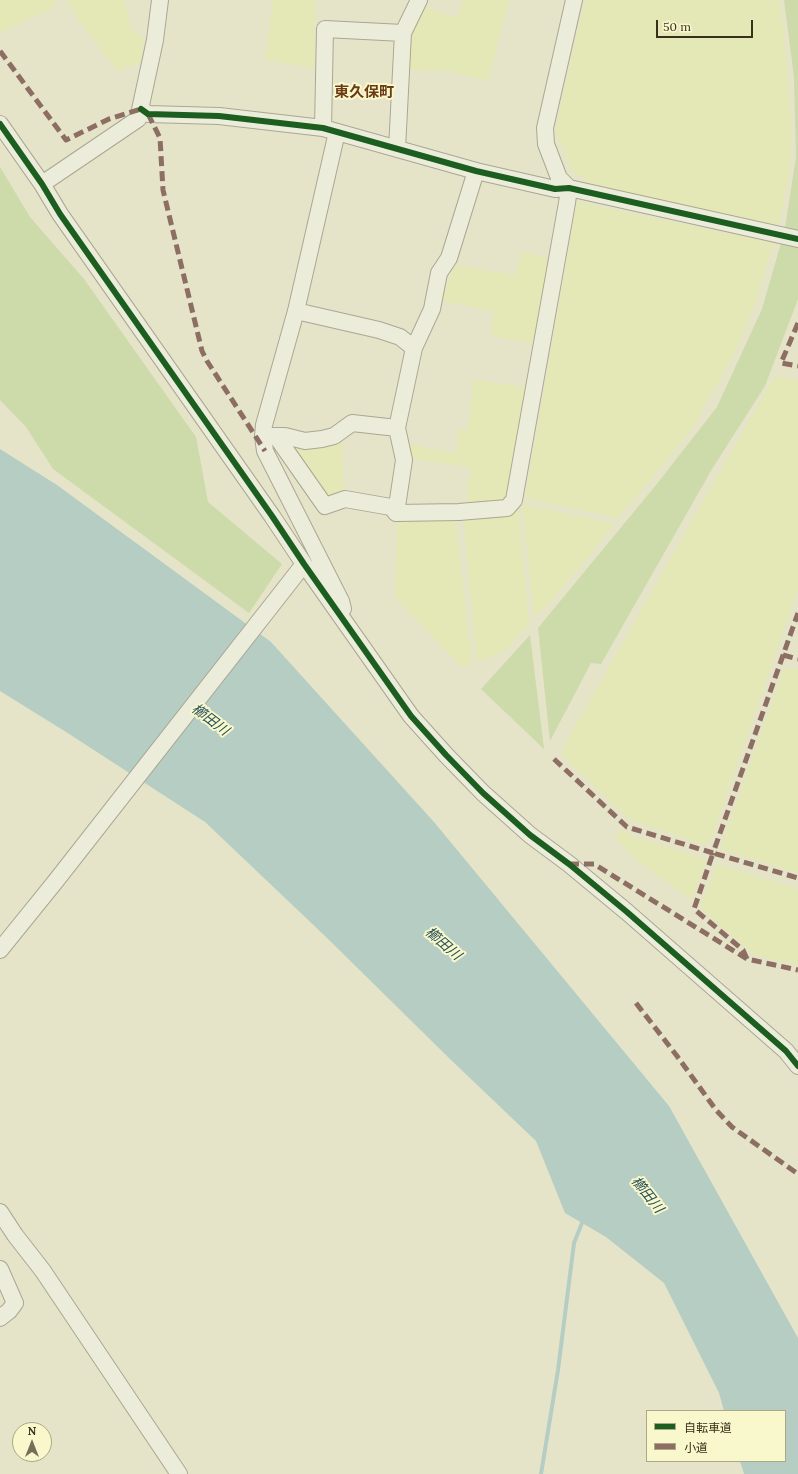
<!DOCTYPE html>
<meta charset="utf-8">
<style>
body{margin:0}
#map{position:relative;width:798px;height:1474px;overflow:hidden;background:#e5e4c8;font-family:Lora,"Noto Sans JP",serif}
canvas{display:block}
.legend{position:absolute;left:646px;top:1410px;width:140px;height:52px;box-sizing:border-box;background:#f9f7cc;border:1px solid #aca785;margin:0;padding:5px 7px;list-style:none;font-size:12px;color:#39301a}
.legend li{display:flex;align-items:center;gap:8px;height:20px}
.legend b{width:20px;border:1px solid #aca785}
.north{position:absolute;left:12px;top:1422px;width:40px;height:40px;box-sizing:border-box;background:#f9f7cc;border:1px solid #aca785;border-radius:50%;rotate:0deg;font-size:11px;font-weight:700;line-height:16px;text-align:center;color:#39301a}
.north::after{content:'';display:block;margin:auto;width:14px;height:18px;background:#756f57;clip-path:polygon(50% 0,100% 100%,50% 72%,0 100%)}
.scale{position:absolute;left:656px;top:20px;width:97px;height:18px;box-sizing:border-box;border:2px solid #39301a;border-top:0;padding-left:5px;font-size:12px;line-height:14px;white-space:nowrap;color:#39301a;-webkit-text-stroke:3px #f9f7cc;paint-order:stroke}
</style>
<div id="map">
<canvas width="798" height="1474"></canvas>
<ul class="legend">
<li><b style="height:5px;background:#1b5e20"></b>自転車道</li>
<li><b style="height:5px;background:#8d6e63"></b>小道</li>
</ul>
<div class="north">N</div>
<div class="scale">50 m</div>
</div>
<script>
const context = document.querySelector('canvas').getContext('2d');
context.lineJoin = 'round';
function paint(path, color) {
  context.fillStyle = color;
  context.fill(path, 'evenodd');
}
function trace(path, color, width, dash) {
  context.strokeStyle = color;
  context.lineWidth = width;
  context.lineCap = dash ? 'butt' : 'round';
  context.setLineDash(dash || []);
  context.stroke(path);
}
function label(font, color, halo, rows, align = 'center') {
  context.font = font + ' Lora,"Noto Sans JP",serif';
  context.lineWidth = 4;
  context.setLineDash([]);
  context.textBaseline = 'middle';
  context.strokeStyle = halo;
  context.fillStyle = color;
  for (const [text, x, y, turn = 0] of rows) {
    context.save();
    context.translate(x, y);
    context.rotate((+turn || 0) * Math.PI / 180);
    context.textAlign = isNaN(turn) ? turn : align;
    if (halo) context.strokeText(text, 0, 0);
    context.fillText(text, 0, 0);
    context.restore();
  }
}
paint(new Path2D(`
 M0 0H53L56 6 0 33Z
 M67 0H124L133 33 143 36 142 62 118 71 78 20Z
 M273 0H315V68L265 60Z
 M463 0H509L488 81 442 70H408V35L423 6 456 18Z
 M585 0H779L784 32 790 104 791 132 789 174 779 226 584 186 586 179 573 173 555 130Z
 M577 202 774 243 752 313 732 358 691 431 618 518 525 498Z
 M521 251 551 259 533 344 491 336 494 311 442 301 453 265 515 275Z
 M775 376 798 380V589L711 840 704 845 629 819 562 756 564 746 687 529Z
 M474 379 526 388 507 498 502 501 466 505 470 467 411 459 409 444 457 454 459 429 468 430Z
 M342 435 344 493 326 497 286 441Z
 M522 504 615 524 559 592 534 618Z
 M518 505 529 623 506 650 477 663 463 517Z
 M455 518 472 663 462 667 395 598 397 520Z
 M790 667 798 669V873L720 849 783 671Z
 M623 829 630 836 707 859 692 900 636 860 615 837Z
 M717 864 798 889V965L754 955 700 907Z`), '#e4e7b6');
paint(new Path2D(`
 M784 0H798V231L785 228 796 157 794 77Z
 M0 167 30 217 84 279 196 437 208 502 282 564 249 613 53 469 26 427 0 400Z
 M781 243 798 247V299L765 386 712 469 601 664 591 663 550 741 538 628 656 485 717 407 762 309Z
 M530 635 544 749 481 689Z`), '#cddaa9');
paint(new Path2D(`
 M0 449 57 485 271 642 434 822 669 1106 798 1338V1474H744L740 1461H785V1411H724L719 1393 664 1283 606 1237 565 1213 536 1141 451 1060 325 936 205 822 66 732 0 691Z`), '#b5cdc3');
trace(new Path2D(`
 M541 1474 558 1370 574 1243 584 1218`), '#b5cdc3', 4);
const minor = new Path2D(`
 M141 109 148 114 219 116 323 128 476 171 555 189 569 188 798 239
 M0 124 42 184 60 214 272 516 304 564 411 716 446 755 483 793 530 835 569 864 627 912 786 1051 798 1066
 M323 128 325 29 403 33
 M337 132 296 311 264 425 263 436 265 451 341 601 343 609
 M397 149 403 33 419 0
 M42 184 138 119 155 40 160 0
 M296 311 379 330 400 337 414 348
 M263 436H285L305 441 322 439 334 436 352 423 397 428 414 348 432 309 439 273 449 258 476 171
 M276 436 325 506 345 499 391 507 396 513
 M396 513 459 512 507 508 514 500 567 203 569 188 559 178 546 144 545 128 574 0
 M396 513 404 460 397 428
 M0 950 55 882 304 564
 M0 1212 15 1235 43 1271 179 1474
 M0 1269 15 1303 9 1311 0 1318`);
trace(minor, '#aaa792', 18);
trace(minor, '#ececdb', 16);
trace(new Path2D(`
 M0 51 66 140 109 119 141 109
 M148 114 160 138 163 190 202 351 207 361 265 451
 M798 323 781 363 798 366
 M783 655 798 659
 M554 759 627 827 713 853 798 613
 M569 864H594L747 959 798 970
 M747 959 743 950 694 909 713 853 798 878
 M636 1003 677 1056 716 1110 732 1127 798 1174`), '#8d6e63', 5, [10, 5]);
trace(new Path2D(`
 M141 109 148 114 219 116 323 128 476 171 555 189 569 188 798 239
 M0 124 42 184 60 214 272 516 304 564 411 716 446 755 483 793 530 835 569 864 627 912 786 1051 798 1066`), '#1b5e20', 6);
label('italic 14px', '#27515a', '#f9f7cc', [
 ["櫛田川",210,720,37],
 ["櫛田川",443,944,41],
 ["櫛田川",647,1195,51]
]);
label('bold 15px', '#6a3b15', '#f9f7cc', [
 ["東久保町",364,93]
]);
</script>
